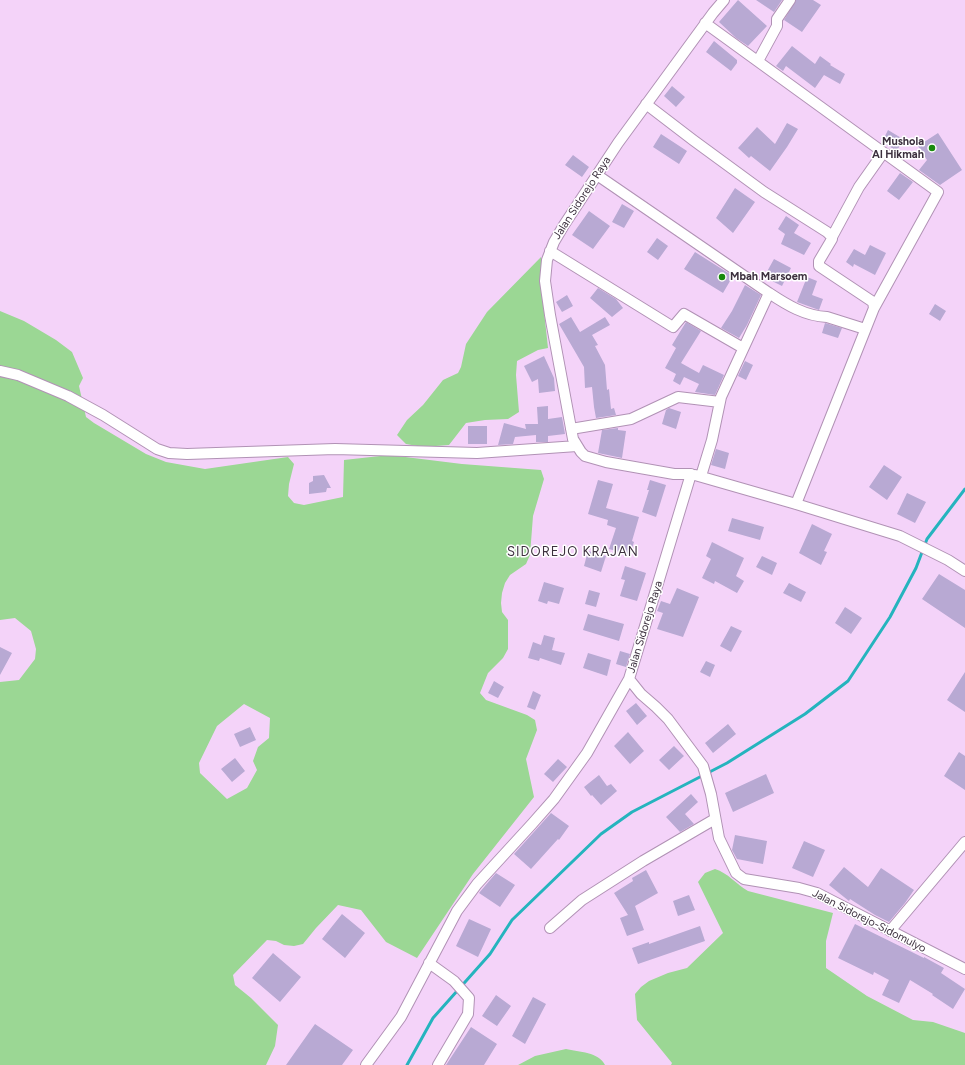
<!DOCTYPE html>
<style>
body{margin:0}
canvas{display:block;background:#f4d3f9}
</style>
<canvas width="965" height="1065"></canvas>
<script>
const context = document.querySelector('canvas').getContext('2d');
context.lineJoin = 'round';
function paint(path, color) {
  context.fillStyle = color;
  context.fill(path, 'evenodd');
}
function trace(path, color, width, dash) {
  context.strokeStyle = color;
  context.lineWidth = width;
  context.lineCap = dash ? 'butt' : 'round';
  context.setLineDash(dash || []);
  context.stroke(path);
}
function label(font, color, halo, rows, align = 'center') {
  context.font = font + ' Figtree,sans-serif';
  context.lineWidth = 3;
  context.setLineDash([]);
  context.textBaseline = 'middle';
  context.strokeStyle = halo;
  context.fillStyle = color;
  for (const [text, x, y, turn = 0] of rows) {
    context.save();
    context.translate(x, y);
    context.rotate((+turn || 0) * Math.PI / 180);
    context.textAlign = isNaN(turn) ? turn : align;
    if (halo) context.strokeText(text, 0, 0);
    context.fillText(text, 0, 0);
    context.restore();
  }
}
paint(new Path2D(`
 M541 257 543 302 548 348 538 350 517 361 516 375 519 412 508 419 485 420 466 423 449 445 423 447 406 444 397 435 407 420 423 405 443 380 458 373 461 367 466 344 487 312Z
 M0 311 24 321 56 340 72 352 83 378 79 386 86 417 94 423 146 454 166 462 205 469 288 457 294 464 289 484 288 496 294 503 304 505 343 497 344 460 389 455 462 464 541 470 544 479 533 516 530 555 526 564 510 575 505 583 502 593 501 603 502 612 508 620V649L503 658 488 673 480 693 486 700 527 715 535 720 537 730 526 759 534 797 473 874 417 958 386 942 361 910 338 905 316 928 303 944 294 946 284 945 276 941 267 940 233 975 235 985 251 998 278 1025 275 1046 266 1065H0V682L19 680 35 659 36 649 31 631 15 618 0 620ZM244 704 270 718 269 738 258 747 253 761 257 770 247 788 227 799 200 773 199 763 217 726Z
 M715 869C728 873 736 884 748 891L833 913 826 941V968L867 996 913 1020 933 1022 965 1033V1065H671L672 1063 637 1020 635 994 641 987 649 981 668 973 687 968 723 933 698 882 705 873Z
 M566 1049C579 1052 599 1052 605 1065H518L535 1056Z`), '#9bd794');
trace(new Path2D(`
 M407 1065 433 1018 490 954 512 920 601 834 632 812 727 763 805 714 848 681 890 617 916 568 927 539 965 489`), '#25b4be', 3);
paint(new Path2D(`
 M738 0 767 26 748 46 736 38 719 22Z
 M756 0H782L774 12Z
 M796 0H813L821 5 802 32 784 20Z
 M714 41 737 60V63L731 71 706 52Z
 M792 46 815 64 820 56 831 64 830 65 845 74 840 84 824 75 815 88 786 66 783 71 776 66Z
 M672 86 685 97 676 107 664 96Z
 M787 123 798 129 787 147 770 171 751 156 749 158 738 148 757 127 775 144Z
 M888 130 903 139 897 151 882 142Z
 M938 133 962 170 940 185 919 170 927 160 918 146Z
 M661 134 687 151 679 164 653 147Z
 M573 155 589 167 582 177 565 165Z
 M900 173 913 182 899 200 887 191Z
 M735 188 755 202 733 233 716 218Z
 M622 204 634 211 624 228 612 222Z
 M589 211 610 226 593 249 572 235Z
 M786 216 799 225 794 233 811 243 804 255 781 244 785 234 778 229Z
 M657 238 668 246 658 260 647 252Z
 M870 245 886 253 875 275 854 264 853 267 846 262 854 249 865 255Z
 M695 252 733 276 723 293 684 269Z
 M774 259 791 268 782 286 764 277Z
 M807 277 817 281 812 295 823 299 819 310 797 302Z
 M745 285 761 295 747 325 739 338 721 328 732 311Z
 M598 288 616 299 623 308 612 317 590 298Z
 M567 295 573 306 562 312 556 302Z
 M935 304 946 311 940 321 929 314Z
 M571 317 580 332 605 317 610 325 592 335 598 345 595 346 605 365 607 390 609 389 611 409 614 408 616 415 596 418 594 407 592 387 585 388 584 367 559 324Z
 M686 322 701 331 681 363 699 373 703 365 724 375 715 395 695 392 699 384 684 377 680 385 673 381 676 374 665 368 676 348 672 345Z
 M825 323 842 328 838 338 822 333Z
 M544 356 554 378 555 391 539 393 538 379 532 382 524 366Z
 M745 361 753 365 746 380 738 376Z
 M548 406V419L562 417 565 434 548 436V442H536V435L515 437 513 444 498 445 504 423 526 429 525 424H538L537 407Z
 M669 408 681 412 676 429 662 424 666 410Z
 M468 426H487V444H468Z
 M618 428V430L626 431 622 458 598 453 602 430Z
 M716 449 729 453 725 469 711 465Z
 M884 465 902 477 887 500 869 487Z
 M324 475 331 488H327L326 492 309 494V483L313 481V476Z
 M598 480 613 484 606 508 639 517 632 541 634 542 630 555 609 549 616 528 607 525 608 520 588 514Z
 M650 480 666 485 656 517 642 512 649 490H647Z
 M907 493 926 502 915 523 897 514Z
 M732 518 764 527 760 540 728 531Z
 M812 524 832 534 824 551 827 552 821 565 799 553Z
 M712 542 744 558 736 576 744 581 737 593 715 581 714 584 702 578 711 559 706 556Z
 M588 551 606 556 601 572 584 566Z
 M762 556 777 563 772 575 756 567Z
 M625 566 646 573 637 601 620 596 625 580 621 579Z
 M939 574 965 590V628L922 599Z
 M544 582 564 588 559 604 548 601 547 604 538 601Z
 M789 583 806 592 801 602 783 593Z
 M677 588 699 597 683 637 657 629 663 613 657 611 661 601 670 604Z
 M589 590 600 593 596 607 585 604Z
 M845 607 862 618 851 634 835 623Z
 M588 614 624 624 619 641 583 630Z
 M731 626 742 631 731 652 720 646Z
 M544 635 555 638 552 650 565 653 561 665 540 658 539 661 528 658 533 642 541 645Z
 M0 647 12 653 0 675Z
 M620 651 630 654 626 667 616 664Z
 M588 653 611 660 607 676 583 668Z
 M706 661 715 665 710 677 700 672Z
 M965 672V712L947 700Z
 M494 681 504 687 498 698 488 693Z
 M533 691 541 695 535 710 527 707Z
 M636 703 647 716 637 725 626 711Z
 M728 724 736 734 713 753 705 743Z
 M250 727 256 740 240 747 234 734Z
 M628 732 644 751 630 764 614 746Z
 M674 746 684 756 669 770 659 760Z
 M959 752 965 756V790L944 776Z
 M235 758 245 771 232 782 221 769Z
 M558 759 567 767 553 782 544 774Z
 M766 774 774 793 733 812 725 793Z
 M599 775 607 786 611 784 617 791 601 805 592 795 591 796 584 787Z
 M691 794 698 802 685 814 694 824 680 832 666 817Z
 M551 813 569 826 559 840 558 839 531 869 514 854Z
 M735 835 767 841 763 864 737 859 732 850Z
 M804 841 825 850 813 877 792 868Z
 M844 867 868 887 881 868 914 890 905 903 889 922 875 915 850 899 849 901 829 885Z
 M646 870 658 893 635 906 644 930 627 936 620 918 628 915 614 893 633 881 632 878Z
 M496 873 515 885 500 907 479 893Z
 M689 895 695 910 678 916 673 901Z
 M342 914 365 933 345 958 322 939Z
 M469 919 491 929 478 957 456 946Z
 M855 924 924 958V957L944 968 941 973 965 989 953 1009 932 995 933 994 910 980 899 1003 882 995 889 980 874 972 873 975 838 958Z
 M700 926 705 941 638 964 632 948 649 942V944Z
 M273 953 301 977 280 1002 252 978Z
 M496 995 511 1006 497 1026 482 1016Z
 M533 997 546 1004 525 1044 512 1036Z
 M315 1024 353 1050 342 1065H286Z
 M471 1027 497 1044 484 1065H446Z`), '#b8a9d3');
const street = new Path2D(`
 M724 0 713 13 618 143 564 225 554 242 547 260 545 281 550 315 573 439 581 452 585 456 606 462 674 474H691L629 679 641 694 656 707 668 719 703 766 711 794 719 838 736 873 744 879 799 888 817 893 965 969
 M705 23 938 192 874 308
 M758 61 777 26V19L790 0
 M646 104 693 140 764 192 827 232 832 237V239L819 261V266L873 302 874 308 796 504
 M597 175 769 293 721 397 712 440 701 476
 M832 237 859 187 883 153
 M550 251 673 327 684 314 743 348
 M769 293C787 305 805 316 827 317L865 329
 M0 371 18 375 68 396 103 415 157 449 169 453 187 454 335 449 477 453 577 446
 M571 429 631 419 678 397 720 402
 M695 475 796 504 900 536 948 560 965 571
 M550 928 582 900 643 861 715 819
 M890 931 965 842
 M429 963 454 981 469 998 468 1014 438 1065
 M366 1065 401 1017 457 911 477 884 532 824 554 799 587 753 629 679`);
trace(street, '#b192b5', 12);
trace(street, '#fff', 10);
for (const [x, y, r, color] of [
 [932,148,4,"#188a0c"],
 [722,277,4,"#188a0c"]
]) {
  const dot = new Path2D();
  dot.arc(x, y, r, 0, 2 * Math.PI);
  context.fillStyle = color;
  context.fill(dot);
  trace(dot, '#fff', 1.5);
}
label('bold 11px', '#3c303e', '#fff', [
 ["Mushola",924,142],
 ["Al Hikmah",924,155],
 ["Mbah Marsoem",730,277,"left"]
], 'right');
label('11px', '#3c303e', '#fff', [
 ["Jalan Sidorejo Raya",582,198,-57],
 ["Jalan Sidorejo Raya",645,627,-73],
 ["Jalan Sidorejo-Sidomulyo",869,921,27]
]);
context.letterSpacing = '1px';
label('13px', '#3c303e', '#fff', [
 ["SIDOREJO KRAJAN",573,552]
]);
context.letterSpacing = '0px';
</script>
